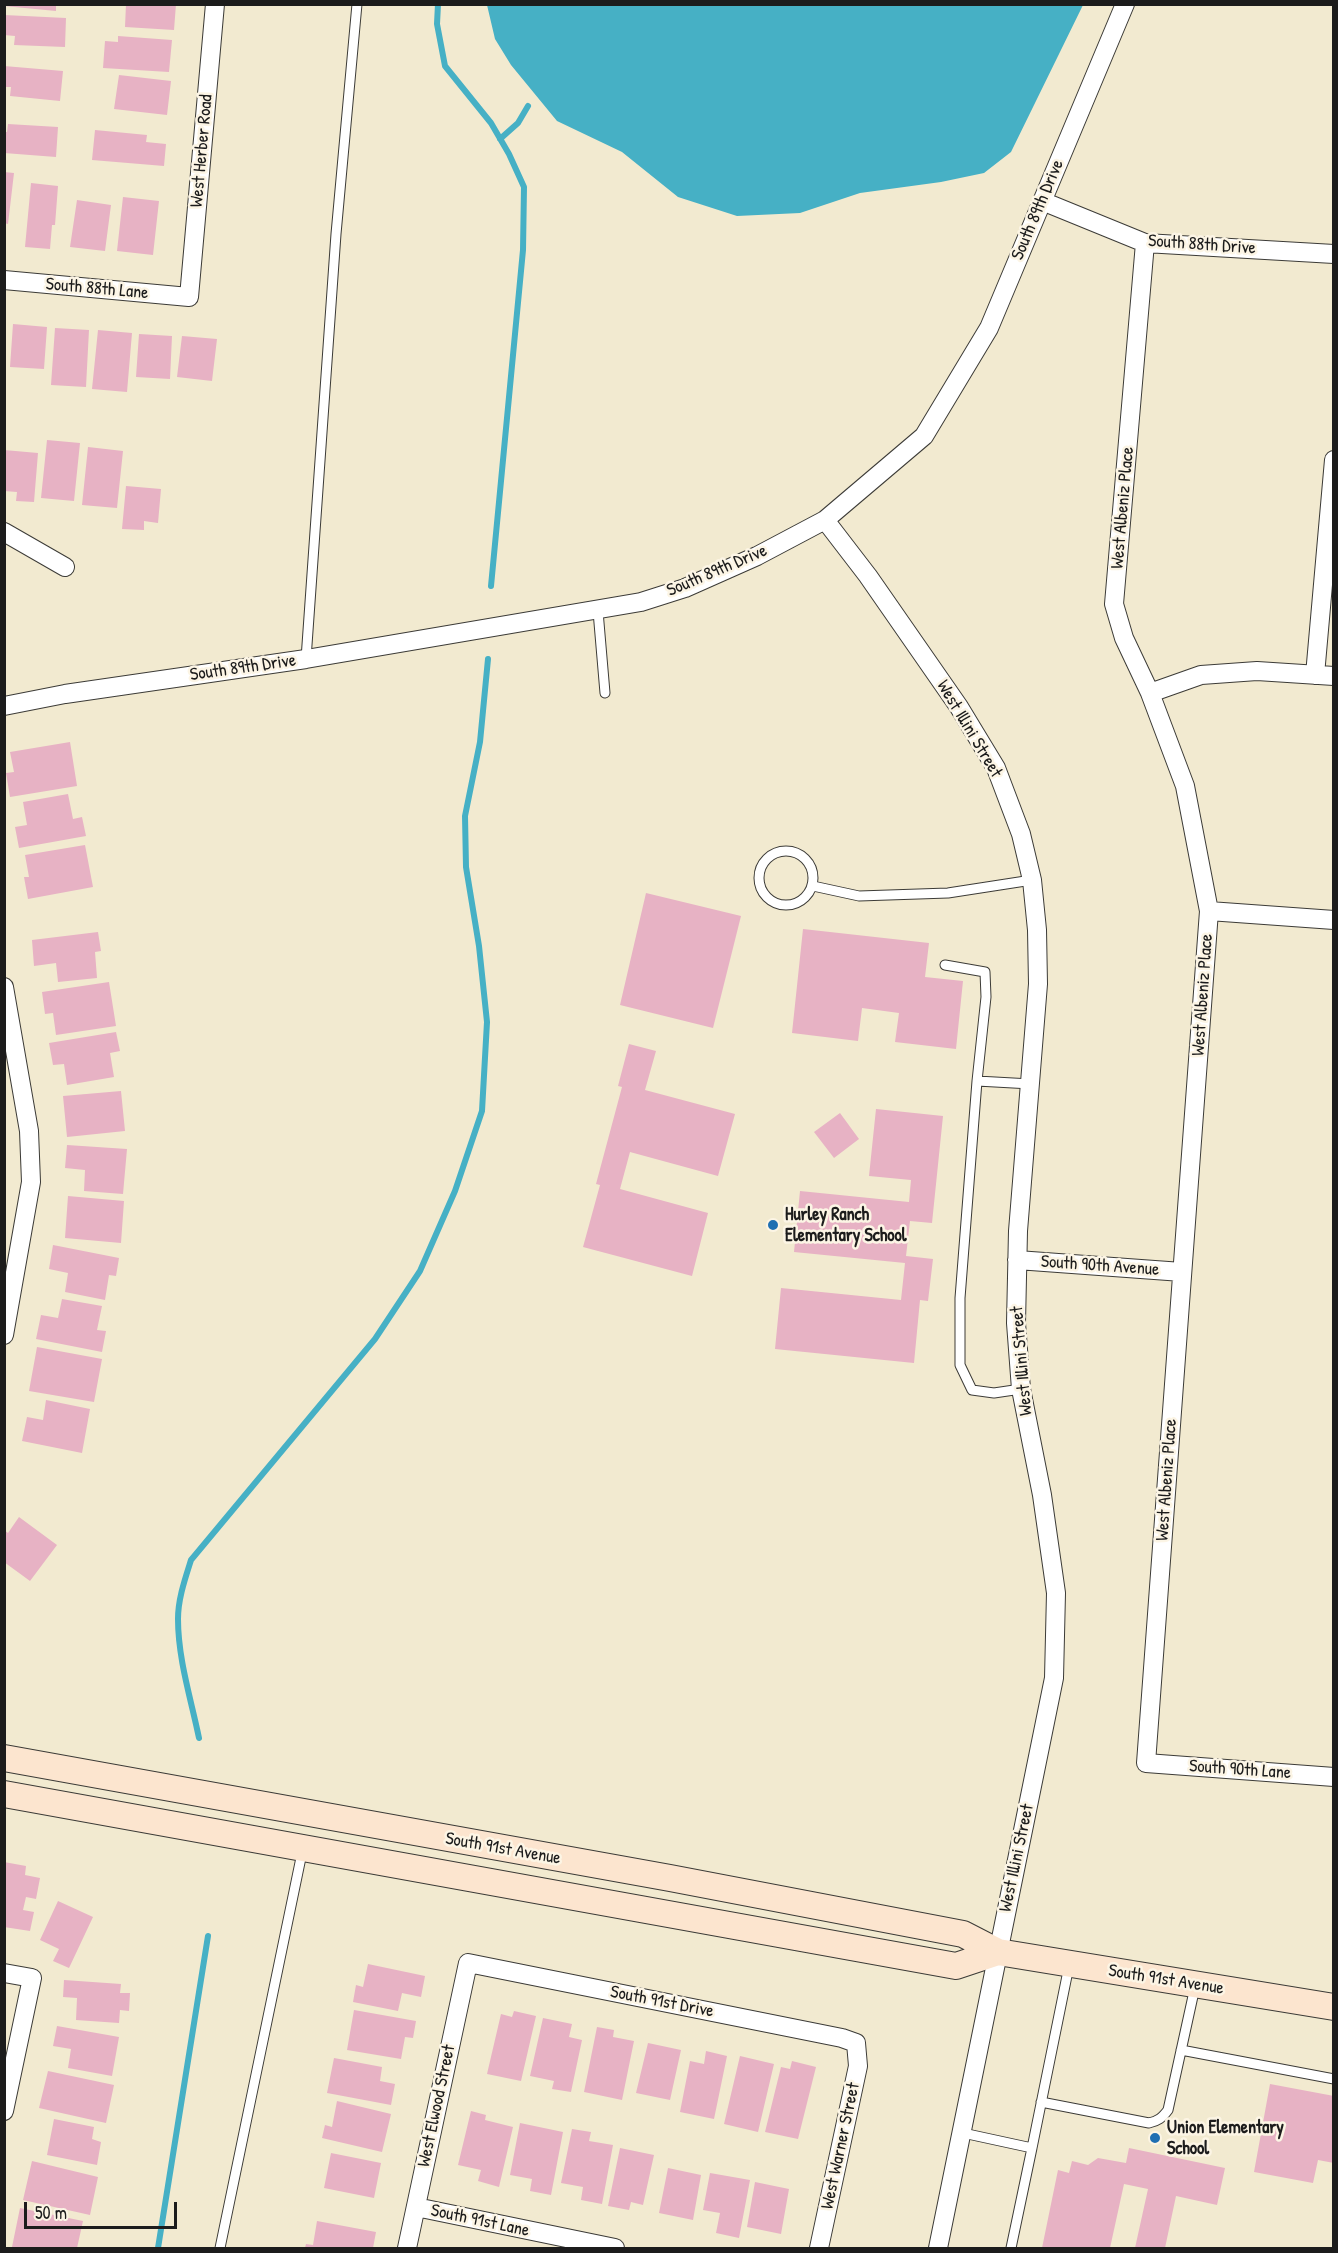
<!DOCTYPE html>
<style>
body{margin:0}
#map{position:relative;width:1338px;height:2253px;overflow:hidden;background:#f2ead0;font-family:"Patrick Hand",sans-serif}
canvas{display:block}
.frame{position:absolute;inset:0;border:6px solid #1c1c1c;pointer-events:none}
.scale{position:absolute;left:24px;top:2202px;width:153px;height:27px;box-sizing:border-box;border:3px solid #1c1c1c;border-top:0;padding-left:8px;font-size:18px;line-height:21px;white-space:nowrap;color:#1c1c1c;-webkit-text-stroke:4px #fcf5e5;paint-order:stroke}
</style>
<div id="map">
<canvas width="1338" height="2253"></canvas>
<div class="frame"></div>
<div class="scale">50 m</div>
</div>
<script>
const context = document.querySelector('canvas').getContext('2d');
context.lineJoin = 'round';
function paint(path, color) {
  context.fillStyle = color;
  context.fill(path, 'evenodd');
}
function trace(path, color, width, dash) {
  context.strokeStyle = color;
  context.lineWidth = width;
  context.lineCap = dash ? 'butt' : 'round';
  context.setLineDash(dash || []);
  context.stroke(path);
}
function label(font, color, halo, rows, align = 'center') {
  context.font = font + ' "Patrick Hand",sans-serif';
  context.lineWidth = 5;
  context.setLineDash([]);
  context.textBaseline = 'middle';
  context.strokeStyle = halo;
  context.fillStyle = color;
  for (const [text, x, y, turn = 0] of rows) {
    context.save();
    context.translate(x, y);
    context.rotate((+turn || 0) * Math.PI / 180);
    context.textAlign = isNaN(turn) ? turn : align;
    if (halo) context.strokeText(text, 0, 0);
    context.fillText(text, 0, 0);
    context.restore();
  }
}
paint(new Path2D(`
 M487 5V4L1083 5 1011 152 984 173 941 182 860 193 800 213 737 216 678 197 622 152 557 121 511 65 495 39Z`), '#46b0c5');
trace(new Path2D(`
 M438 4 437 24 445 66 491 123 509 154 524 187 523 250 491 586
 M500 139 518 123 528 106
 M199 1738C191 1699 178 1659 178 1619 178 1599 185 1579 191 1560L375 1339 420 1271 455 1191 482 1111 487 1022 479 946 466 867 465 816 480 742 488 659
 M158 2248 208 1936`), '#46b0c5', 6);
paint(new Path2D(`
 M4 4H56V11L4 6Z
 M126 4H176L174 30 125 27Z
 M4 15 66 18 65 47 14 45 15 36 4 35Z
 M118 36 172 40 169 72 103 68 105 41 118 42Z
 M4 66 63 71 60 101 10 96 11 87H4Z
 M119 75 171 81 167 115 114 109Z
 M8 124 58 127 56 157 4 153V132H7Z
 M95 130 147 135 146 142 166 144 164 166 92 160Z
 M4 172 14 173 8 224 4 223Z
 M31 183 58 186 55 225H52L50 249 25 247Z
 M123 197 159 201 153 255 117 251Z
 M77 200 111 205 105 251 70 247Z
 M13 324 47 327 44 369 10 367Z
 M55 328 89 330 86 387 51 385Z
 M98 330 132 333 127 392 92 389Z
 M139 334 172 336 170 379 136 377Z
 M182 336 217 339 212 381 177 377Z
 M47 440 80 443 74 501 41 498Z
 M88 447 123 451 117 508 82 505Z
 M4 450 38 453 34 502 16 501 17 492 4 491Z
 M126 486 161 489 158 523 144 521V530L122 529Z
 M70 742 77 786 10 797 6 773 14 772 10 752Z
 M68 794 73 819 82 817 86 836 19 848 15 827 27 825 23 802Z
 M85 845 93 887 28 899 24 877H29L25 855Z
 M646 893 741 916 713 1028 620 1005Z
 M803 929 929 943 925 977 963 981 956 1049 895 1042 899 1013 862 1008 858 1041 792 1033Z
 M98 932 101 951 95 952 97 978 58 982 56 963 34 966 32 940Z
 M109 982 116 1026 56 1035 53 1013 45 1014 42 992Z
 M116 1032 120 1051 110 1053 114 1077 67 1085 64 1064 53 1065 49 1043Z
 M629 1044 656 1051 645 1090 735 1114 718 1176 630 1152 620 1189 708 1213 692 1276 583 1247 600 1185 596 1184 622 1087 618 1086Z
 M121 1091 125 1131 67 1137 63 1096Z
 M876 1109 943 1116 932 1223 910 1221 906 1256 933 1259 928 1301 920 1300 914 1363 775 1349 781 1288 901 1300 905 1263 794 1252 800 1191 909 1202 911 1180 869 1176Z
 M840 1113 859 1139 834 1158 814 1132Z
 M67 1145 127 1149 123 1194 84 1191 85 1170 65 1168Z
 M68 1196 124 1201 121 1243 65 1238Z
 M53 1245 119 1258 116 1276 109 1275 105 1300 65 1292 68 1273 49 1269Z
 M62 1299 102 1306 97 1330 106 1331 102 1352 36 1339 41 1315 58 1318Z
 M37 1347 102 1359 94 1402 29 1391Z
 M46 1400 90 1409 82 1453 22 1441 27 1417 43 1420Z
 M19 1517 57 1545 30 1581 4 1562V1530L8 1533Z
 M4 1862 26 1866 25 1875 40 1878 36 1899 26 1897 23 1910 34 1912 30 1931 4 1927Z
 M58 1901 93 1917 69 1968 53 1961 59 1949 40 1940Z
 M368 1964 425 1976 421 1997 402 1993 398 2011 353 2002 356 1985 363 1987Z
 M64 1980 121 1984 120 1993H130L129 2011 120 2010 119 2023 76 2020 77 1998 63 1997Z
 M354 2010 416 2021 413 2038 405 2037 401 2059 347 2050Z
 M514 2011 536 2016 521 2081 487 2074 501 2014 512 2017Z
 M543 2018 572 2024 569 2037 582 2040 571 2092 552 2089 554 2081 530 2076Z
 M57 2026 119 2037 112 2076 68 2068 71 2049 53 2046Z
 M597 2027 614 2030 613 2037 634 2041 622 2100 584 2092Z
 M648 2043 681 2050 670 2100 636 2093Z
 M706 2051 727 2056 714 2119 680 2112 690 2061 704 2064Z
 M740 2056 774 2064 758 2132 724 2124Z
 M334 2058 382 2067 380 2081 395 2084 391 2105 327 2093Z
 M792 2061 816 2067 798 2139 765 2132 781 2067 790 2069Z
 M48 2071 114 2085 106 2123 39 2108Z
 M1270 2084 1334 2096V2163L1318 2160 1313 2183 1254 2172Z
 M337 2101 391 2114 382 2152 322 2138 325 2125 332 2127Z
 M471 2111 486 2115 485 2120 513 2127 499 2187 478 2181 481 2170 458 2165Z
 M54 2119 94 2127 92 2139 101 2142 97 2165 47 2155Z
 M520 2123 563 2132 551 2195 530 2191 532 2179 510 2175Z
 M572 2129 591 2132 589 2141 613 2145 602 2204 581 2200 583 2187 561 2183Z
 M620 2148 654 2155 643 2205 631 2202 629 2210 608 2206Z
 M1129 2148 1225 2168 1217 2205 1176 2196 1165 2248H1135L1148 2189 1124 2184 1110 2248H1042L1058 2170 1069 2173 1072 2161 1088 2165 1098 2158 1126 2163Z
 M331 2153 381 2163 374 2198 324 2188Z
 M32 2161 98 2177 90 2215 23 2200Z
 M668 2168 701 2175 693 2220 659 2213Z
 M710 2173 750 2180 739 2238 716 2233 720 2213 703 2210Z
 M755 2182 789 2189 781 2234 747 2227Z
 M20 2208 83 2221 77 2248 12 2247Z
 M317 2221 376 2232 373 2248H305L306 2244 313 2245Z`), '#e7b2c4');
const lane = new Path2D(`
 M598 611 605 693
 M306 659 336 234 357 4
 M759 878a27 27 0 1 1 54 0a27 27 0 1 1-54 0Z
 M813 886 859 896 948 893 1032 880
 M945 965 985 972 986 997 977 1081
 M1021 1389 994 1393 972 1390 960 1365V1298L977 1081 1031 1084
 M1181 2050 1334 2079
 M1041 2102 1149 2123C1158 2121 1162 2118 1168 2110L1195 1987
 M963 2133 1032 2148 1011 2248
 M1032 2148 1069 1966
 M220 2248 303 1848`);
const street = new Path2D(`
 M1042 201 1145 243 1334 254
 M1145 243 1114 604 1124 638 1150 693 1185 786 1209 911 1146 1763 1334 1777
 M4 280 189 297 215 4
 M825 520 868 576 959 707 996 768 1021 834 1032 880 1037 930 1038 984 1018 1231 1016 1323 1021 1389 1042 1495 1056 1593 1054 1678 938 2248
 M4 532 65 567
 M1315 675 1334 460
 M1150 693 1201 675 1257 671 1334 676
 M4 706 65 694 306 659 641 602 685 588 757 556 825 520 924 436 989 328 1125 4
 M1209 911 1334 920
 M4 987 29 1131 31 1182 4 1335
 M1017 1260 1182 1272
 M4 1973 32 1978 4 2111
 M416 2207 615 2248
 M407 2248 468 1963 842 2038 856 2043 858 2066 819 2248`);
const secondary = new Path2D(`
 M4 1758 670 1878 963 1934 998 1952 1334 2007
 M4 1794 956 1966 998 1952`);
trace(lane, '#3c3b37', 11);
trace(street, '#3c3b37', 20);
trace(secondary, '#3c3b37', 28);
trace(lane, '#fff', 9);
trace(street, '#fff', 18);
trace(secondary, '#fce5cf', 26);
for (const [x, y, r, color] of [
 [773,1225,6,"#1f6fb2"],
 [1155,2138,6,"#1f6fb2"]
]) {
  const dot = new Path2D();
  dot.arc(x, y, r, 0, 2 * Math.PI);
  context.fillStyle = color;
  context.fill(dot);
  trace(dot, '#fcf5e5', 2);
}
label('18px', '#1c1c1c', '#fcf5e5', [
 ["West Herber Road",202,151,-85],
 ["South 89th Drive",1038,210,-67],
 ["South 88th Drive",1202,245,4],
 ["South 88th Lane",97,289,5],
 ["West Albeniz Place",1123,508,-85],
 ["South 89th Drive",717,571,-23],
 ["South 89th Drive",243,668,-8],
 ["West Illini Street",969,729,59],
 ["West Albeniz Place",1203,995,-86],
 ["South 90th Avenue",1100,1266,4],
 ["West Illini Street",1022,1361,-95],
 ["West Albeniz Place",1167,1480,-86],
 ["South 90th Lane",1240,1770,4],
 ["South 91st Avenue",503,1849,10],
 ["West Illini Street",1017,1858,-78],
 ["South 91st Avenue",1166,1980,9],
 ["South 91st Drive",662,2002,11],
 ["West Elwood Street",437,2106,-78],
 ["West Warner Street",841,2146,-78],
 ["South 91st Lane",480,2221,12]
]);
label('bold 18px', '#1c1c1c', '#fcf5e5', [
 ["Hurley Ranch",785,1215],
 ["Elementary School",785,1236],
 ["Union Elementary",1167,2128],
 ["School",1167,2149]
], 'left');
</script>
